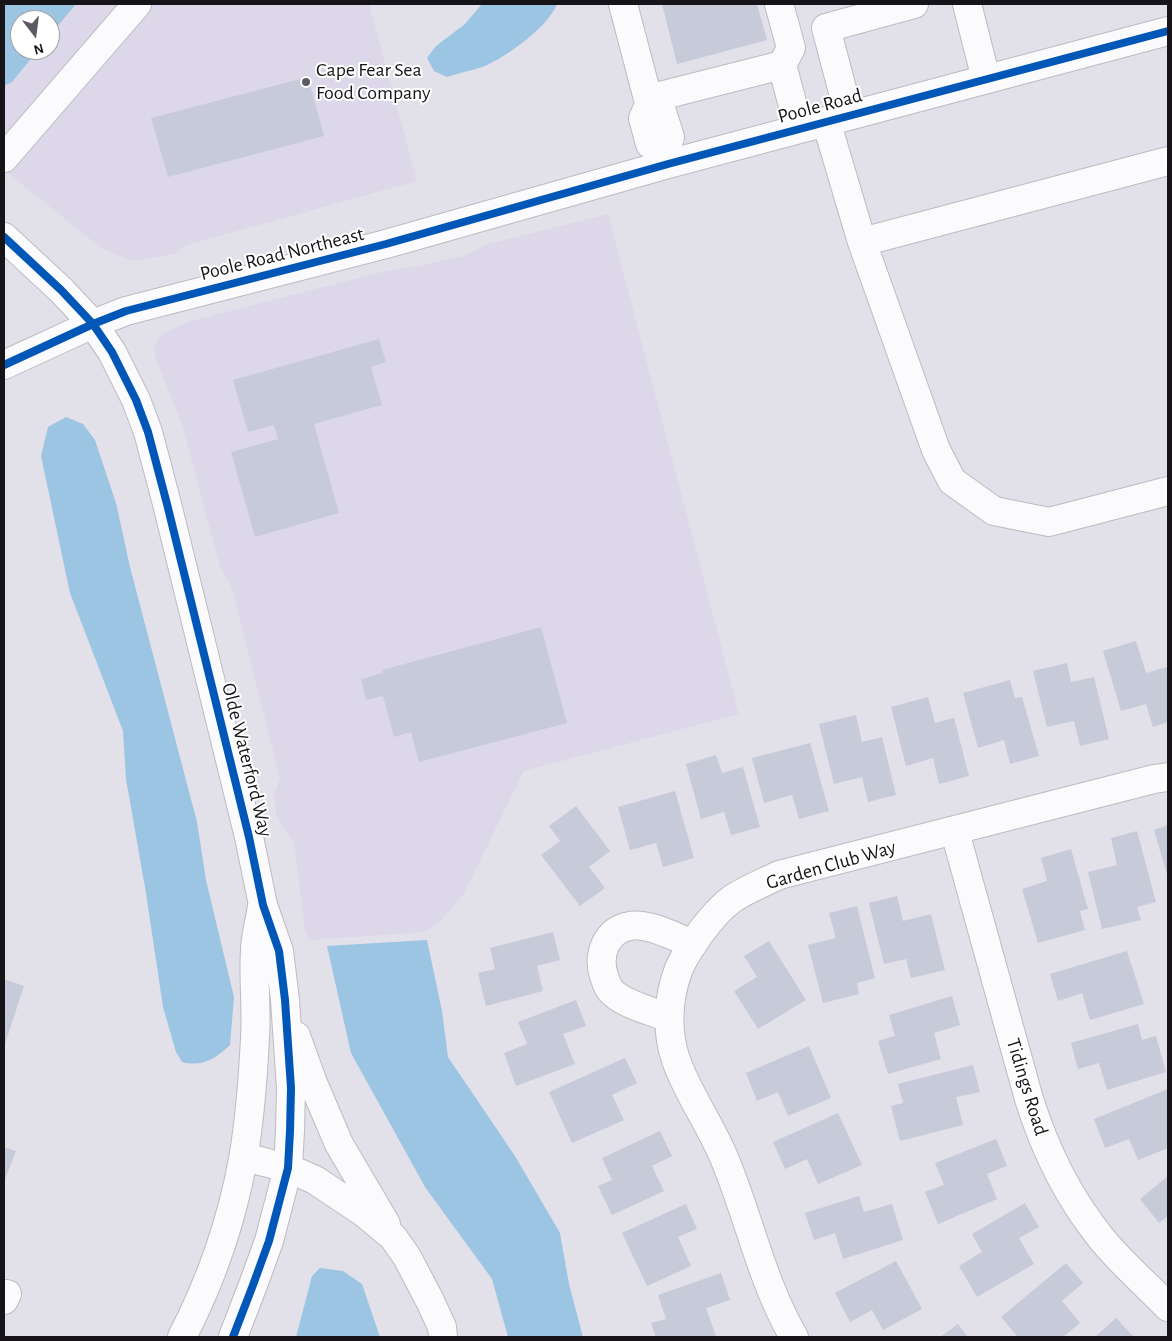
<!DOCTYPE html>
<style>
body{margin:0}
#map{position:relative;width:1172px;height:1341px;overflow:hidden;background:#e2e0e8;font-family:"Alegreya Sans",sans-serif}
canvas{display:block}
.frame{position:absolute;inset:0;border:5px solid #161419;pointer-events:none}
.north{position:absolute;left:10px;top:10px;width:50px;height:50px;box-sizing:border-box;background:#fff;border:1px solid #a2a1a3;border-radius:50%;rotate:165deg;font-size:14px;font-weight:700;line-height:20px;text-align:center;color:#161419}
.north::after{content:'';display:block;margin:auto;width:18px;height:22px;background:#5d5b61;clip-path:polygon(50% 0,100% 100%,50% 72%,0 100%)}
</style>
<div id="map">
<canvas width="1172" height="1341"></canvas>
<div class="frame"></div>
<div class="north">N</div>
</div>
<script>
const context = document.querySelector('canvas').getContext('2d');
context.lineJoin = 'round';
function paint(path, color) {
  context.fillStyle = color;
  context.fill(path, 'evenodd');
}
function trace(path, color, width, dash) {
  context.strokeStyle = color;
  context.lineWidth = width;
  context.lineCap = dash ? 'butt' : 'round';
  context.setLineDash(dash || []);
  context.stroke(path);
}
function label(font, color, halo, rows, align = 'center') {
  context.font = font + ' "Alegreya Sans",sans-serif';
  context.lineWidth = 4;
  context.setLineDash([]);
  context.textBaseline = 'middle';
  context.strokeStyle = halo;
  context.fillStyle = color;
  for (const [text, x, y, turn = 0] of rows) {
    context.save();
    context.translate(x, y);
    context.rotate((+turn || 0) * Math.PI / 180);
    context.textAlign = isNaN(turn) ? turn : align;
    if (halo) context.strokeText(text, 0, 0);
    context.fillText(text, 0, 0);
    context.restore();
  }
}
paint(new Path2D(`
 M4 4H369L417 181 187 245 174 254 132 261 101 248 4 170ZM20 20H50V50H20Z
 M608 214 739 714 524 771 463 895 440 922 424 932 309 940 305 931 294 843 291 838 282 827 276 814 274 796 280 778 232 588 220 567 182 424 155 356 154 347 162 334 187 322 390 270 415 267 464 256 488 244Z`), '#ddd8e9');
paint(new Path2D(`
 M4 4H76L50 35V20H20V50H38L12 82 4 86Z
 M482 4H557C548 26 513 52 491 63 478 70 461 72 447 77L434 71 427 58 436 46 465 24Z
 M66 417 83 424 95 440 116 503 130 567 197 822 206 880 234 997 230 1045C215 1059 203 1067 182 1062L176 1052 163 1007 146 893 126 779 123 731 70 593 41 456 48 427Z
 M427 940 442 1011 448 1057 515 1156 560 1233 569 1284 583 1337H508L492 1279 425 1187 351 1053 327 946Z
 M320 1268 343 1271 362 1284 380 1337H296L312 1276Z`), '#9cc5e4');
paint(new Path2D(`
 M662 4H757L767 40 677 64Z
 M308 77 324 136 168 177 151 118Z
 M379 339 386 362 371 367 382 405 314 424 339 513 255 537 231 452 278 439 274 425 248 432 233 380Z
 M541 627 567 723 419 762 411 732 394 737 383 696 366 700 361 679 383 673 382 670Z
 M1136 641 1146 673 1167 667 1168 671V722L1153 727 1146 704 1121 711 1103 651Z
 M1067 663 1071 682 1094 677 1109 739 1080 746 1074 721 1047 727 1033 671Z
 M1010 680 1015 698 1022 697 1039 756 1010 764 1004 740 978 748 963 693Z
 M928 697 935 723 954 718 969 776 939 784 933 758 906 766 891 707Z
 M856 715 862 742 882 737 896 795 868 802 862 777 834 784 819 724Z
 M810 743 829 811 799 819 792 795 764 803 752 758Z
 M716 755 722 773 743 767 760 827 731 835 724 812 701 819 686 764Z
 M675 791 694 858 663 867 656 843 630 850 618 807Z
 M576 806 610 851 589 867 605 888 580 906 541 855 560 841 549 826Z
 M1168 825V878L1154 830Z
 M1137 831 1156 902 1137 907 1141 920 1102 929 1088 872 1117 865 1111 838Z
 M1071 849 1088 909 1080 911 1085 930 1038 943 1022 889 1047 881 1041 858Z
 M897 896 903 921 931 914 945 970 911 978 906 959 884 964 869 903Z
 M857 906 875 978 857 983 859 994 823 1003 808 945 836 938 829 913Z
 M553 932 560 960 537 966 543 991 486 1006 478 973 495 969 490 948Z
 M769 941 806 1000 758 1029 734 991 757 977 744 956Z
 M1127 951 1144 1004 1090 1020 1082 993 1058 1001 1050 974Z
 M4 979 24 986 4 1047Z
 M952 996 960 1025 934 1033 941 1059 888 1074 878 1041 895 1036 889 1015Z
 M576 1000 586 1026 563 1034 575 1064 516 1086 504 1053 527 1044 518 1022Z
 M1138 1024 1142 1040 1156 1036 1166 1072 1107 1090 1099 1063 1078 1069 1071 1043Z
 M809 1046 831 1098 788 1116 778 1092 757 1101 746 1073Z
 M625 1058 637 1083 612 1095 624 1120 572 1143 549 1092Z
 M973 1065 980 1092 956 1097 963 1125 900 1141 891 1106 903 1103 898 1084Z
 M1168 1089V1148L1138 1160 1129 1139 1105 1148 1094 1119Z
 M838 1113 862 1165 818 1184 807 1159 785 1169 773 1142Z
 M660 1131 672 1156 652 1166 664 1191 612 1215 598 1186 612 1180 602 1158Z
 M996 1139 1007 1166 987 1174 997 1199 938 1224 925 1192 944 1185 935 1163Z
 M4 1147 16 1151 4 1182Z
 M1168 1176V1216L1159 1223 1140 1199Z
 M859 1196 864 1212 892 1204 903 1240 843 1259 835 1233 814 1240 805 1213Z
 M1025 1203 1039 1227 1019 1238 1034 1264 977 1297 959 1266 982 1252 972 1234Z
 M686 1204 697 1229 678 1237 691 1266 647 1286 622 1233Z
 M896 1261 922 1309 883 1330 872 1310 850 1322 835 1293Z
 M1066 1263 1083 1283 1062 1301 1080 1323 1063 1337H1018L1001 1317Z
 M721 1273 730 1300 706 1308 716 1336 711 1337H656L651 1323 666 1319 658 1295Z
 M1116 1318 1134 1337H1095Z
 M958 1324 968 1337H940Z`), '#c7cad9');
const minor = new Path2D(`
 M623 4 648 99
 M779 4 791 48 782 65
 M967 4 986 79
 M649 105 662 112 670 137 665 152 668 164
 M849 115 826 28 914 4
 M826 121 862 242 936 450 952 481 994 511 1049 522 1168 491
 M665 152 650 144 643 118 649 105 648 99 782 65 799 128
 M4 158 137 4
 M4 237 61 290 93 324 112 352 136 400 148 432 167 504 249 837 263 905 279 951 285 1000 291 1088 290 1131 288 1168 269 1241 253 1285 233 1337
 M862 242 1168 161
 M4 365 93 324 126 311 386 244 668 164 1168 31
 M955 832 1029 1099C1045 1150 1068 1197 1101 1238 1121 1263 1146 1284 1168 1307
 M669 1018C652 1011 626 1005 613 993 608 989 606 982 604 976 597 955 606 930 630 926 647 922 677 938 693 944
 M296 1036 313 1083 339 1144 386 1224
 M244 1157 288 1168 315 1180 363 1212 393 1237 407 1257 430 1301 442 1327 443 1337
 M4 1300 7 1294
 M182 1337C211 1281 232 1220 243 1159 250 1119 253 1078 255 1038 257 1009 253 980 255 951 255 936 260 921 262 906
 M794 1337C763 1284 750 1222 727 1165 713 1128 689 1097 676 1060 666 1032 668 998 678 971 683 957 693 944 701 932 710 920 720 908 732 899 747 889 763 883 779 875L1154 779 1168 777`);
trace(minor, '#bdbbc2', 30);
trace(minor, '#fbfafc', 28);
trace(new Path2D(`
 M4 237 61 290 93 324 112 352 136 400 148 432 167 504 249 837 263 905 279 951 285 1000 291 1088 290 1131 288 1168 269 1241 253 1285 233 1337
 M4 365 93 324 126 311 386 244 668 164 1168 31`), '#0057b8', 8);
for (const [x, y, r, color] of [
 [306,82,5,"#5d5b61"]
]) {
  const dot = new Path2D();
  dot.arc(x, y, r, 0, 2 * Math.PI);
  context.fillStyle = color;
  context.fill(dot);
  trace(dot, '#fff', 2);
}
label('20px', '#161419', '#fff', [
 ["Cape Fear Sea",316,70],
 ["Food Company",316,93]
], 'left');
label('20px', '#161419', '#fff', [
 ["Poole Road",820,106,-15],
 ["Poole Road Northeast",282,254,-14],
 ["Olde Waterford Way",247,760,76],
 ["Garden Club Way",831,865,-16],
 ["Tidings Road",1027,1087,73]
]);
</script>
